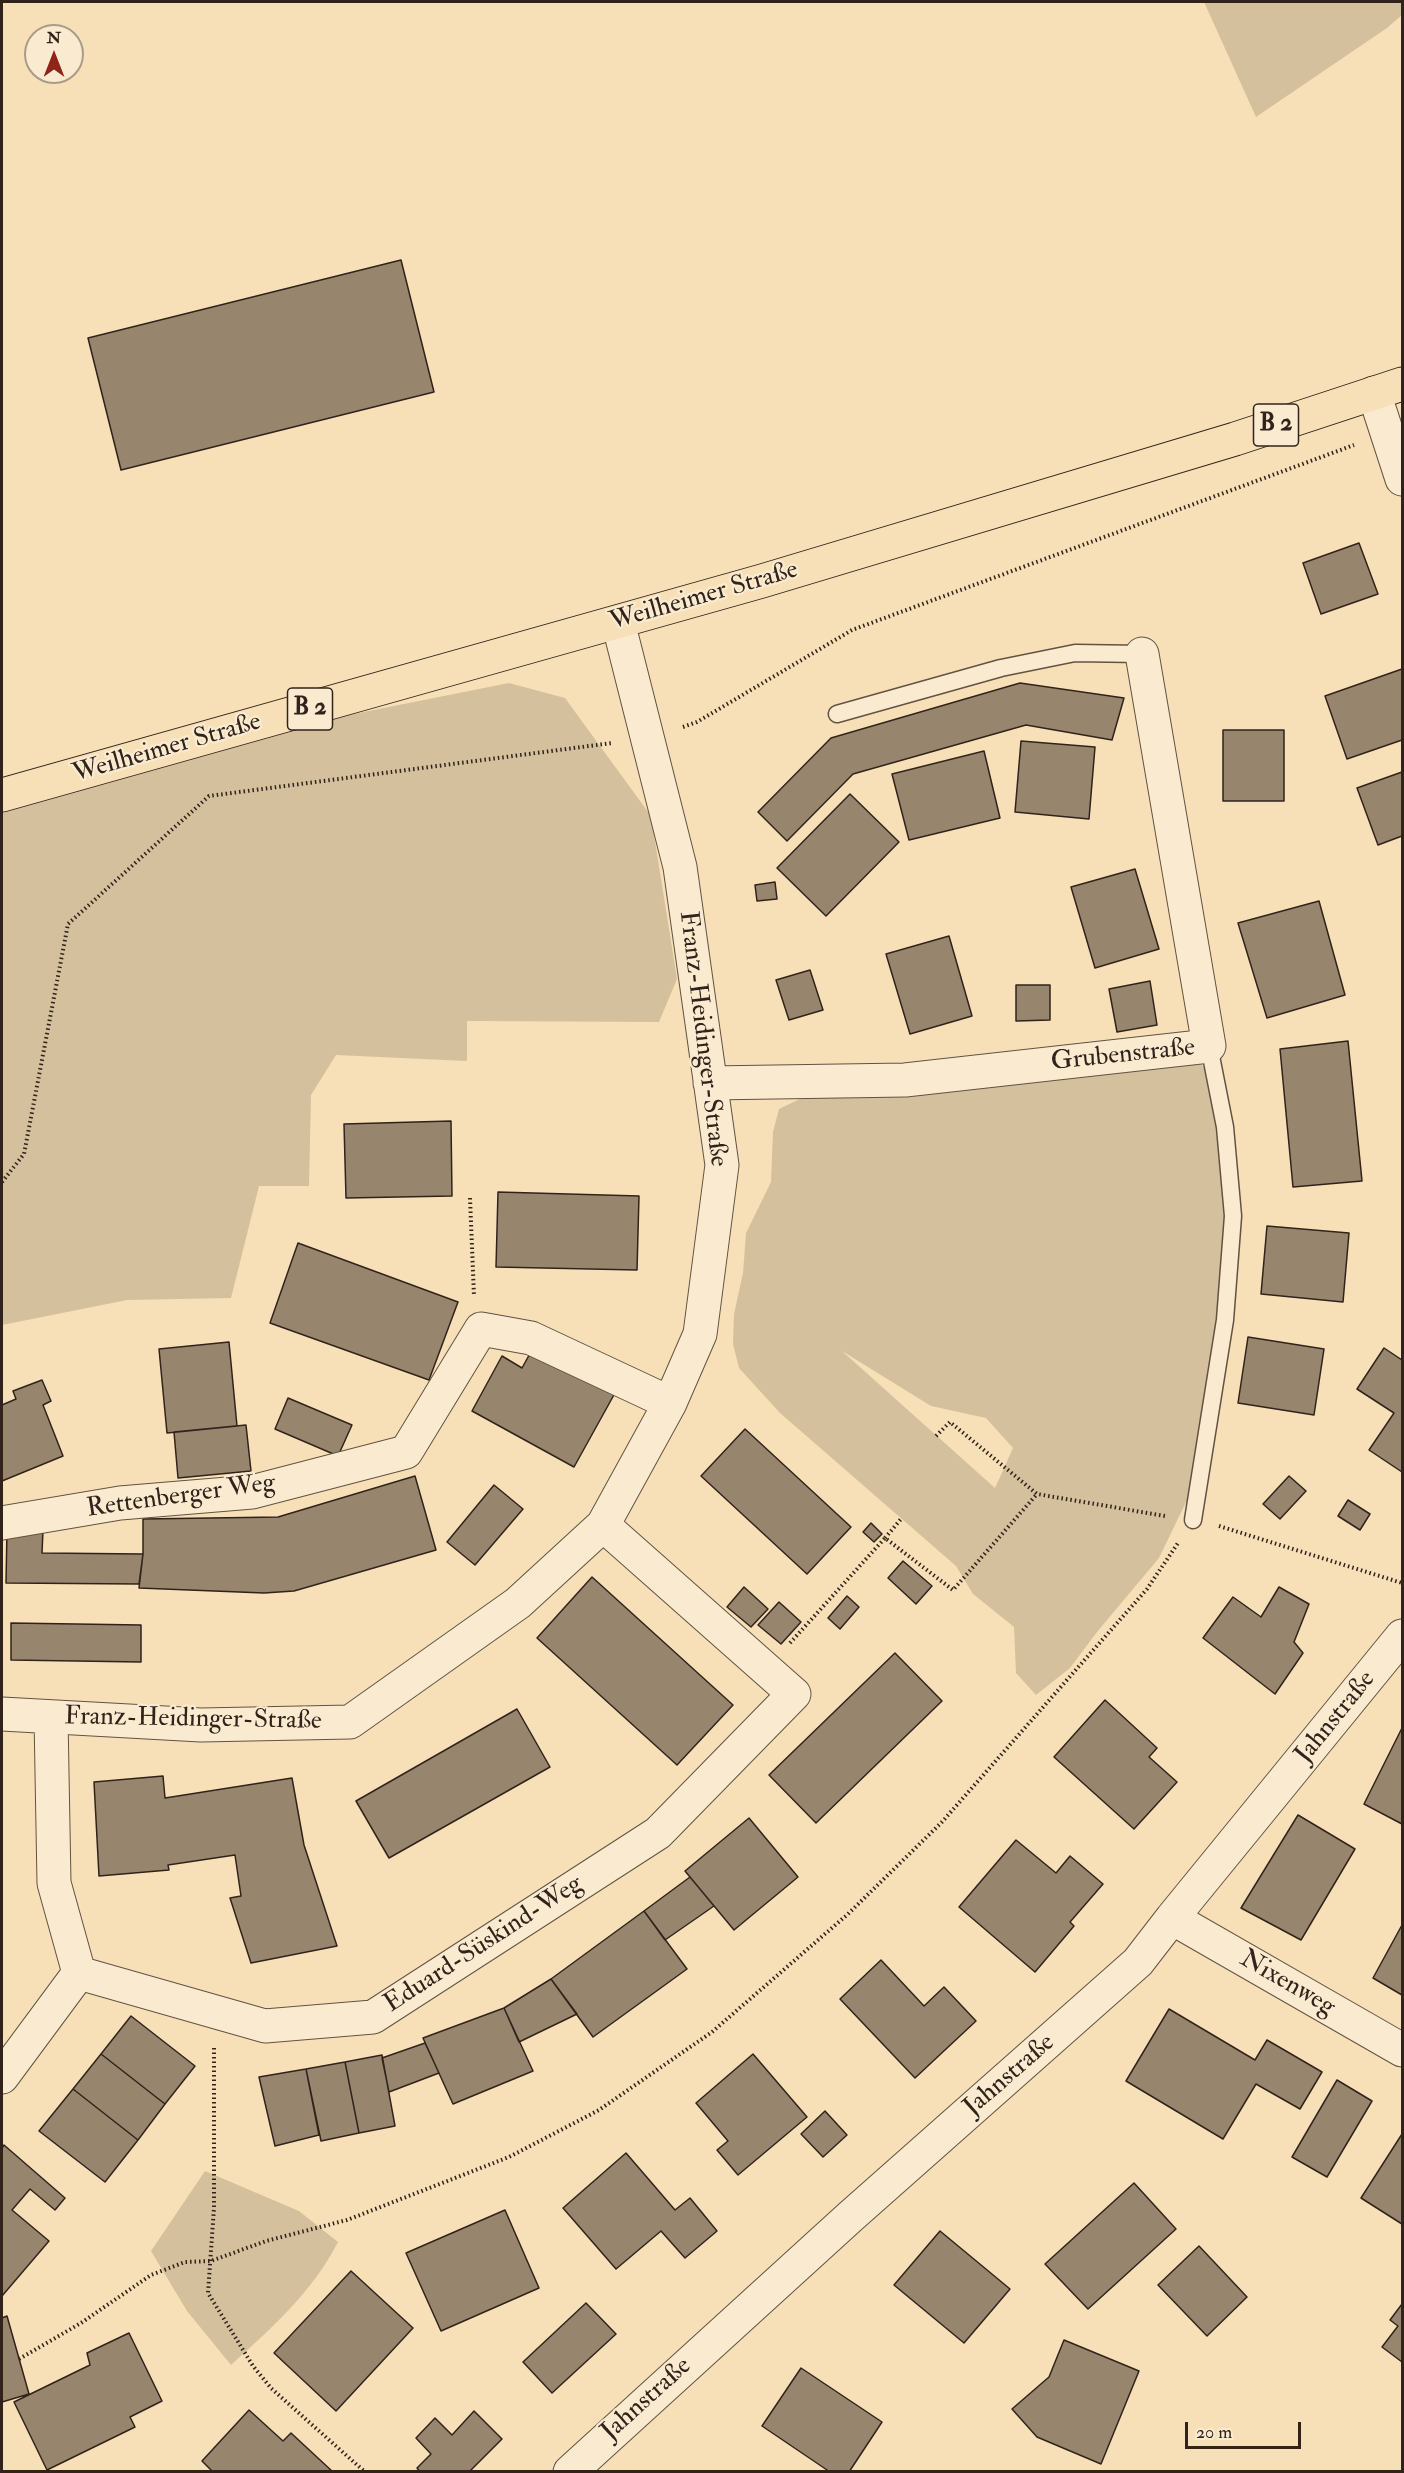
<!DOCTYPE html>
<meta charset="utf-8">
<style>
body{margin:0}
#map{position:relative;width:1404px;height:2473px;overflow:hidden;background:#f7e0b7;font-family:"IM FELL Double Pica",serif}
canvas{display:block}
.frame{position:absolute;inset:0;border:3px solid #31231c;pointer-events:none}
.north{position:absolute;left:24px;top:24px;width:60px;height:60px;box-sizing:border-box;background:#faebd0;border:2px solid #aa9b88;border-radius:50%;rotate:0deg;font-size:16px;font-weight:700;line-height:24px;text-align:center;color:#31231c}
.north::after{content:'';display:block;margin:auto;width:21px;height:27px;background:#8f2418;clip-path:polygon(50% 0,100% 100%,50% 72%,0 100%)}
.scale{position:absolute;left:1185px;top:2422px;width:116px;height:27px;box-sizing:border-box;border:3px solid #31231c;border-top:0;padding-left:8px;font-size:18px;line-height:21px;white-space:nowrap;color:#31231c;-webkit-text-stroke:4px #faebd0;paint-order:stroke}
</style>
<div id="map">
<canvas width="1404" height="2473"></canvas>
<div class="frame"></div>
<div class="north">N</div>
<div class="scale">20 m</div>
</div>
<script>
const context = document.querySelector('canvas').getContext('2d');
context.lineJoin = 'round';
function paint(path, color) {
  context.fillStyle = color;
  context.fill(path, 'evenodd');
}
function trace(path, color, width, dash) {
  context.strokeStyle = color;
  context.lineWidth = width;
  context.lineCap = dash ? 'butt' : 'round';
  context.setLineDash(dash || []);
  context.stroke(path);
}
function label(font, color, halo, rows, align = 'center') {
  context.font = font + ' "IM FELL Double Pica",serif';
  context.lineWidth = 4.5;
  context.setLineDash([]);
  context.textBaseline = 'middle';
  context.strokeStyle = halo;
  context.fillStyle = color;
  for (const [text, x, y, turn = 0] of rows) {
    context.save();
    context.translate(x, y);
    context.rotate((+turn || 0) * Math.PI / 180);
    context.textAlign = isNaN(turn) ? turn : align;
    if (halo) context.strokeText(text, 0, 0);
    context.fillText(text, 0, 0);
    context.restore();
  }
}
paint(new Path2D(`
 M1204 2H1402V15L1387 28 1256 117Z
 M509 683 565 698 651 816 677 979 659 1022 467 1021V1061L336 1055 311 1095 309 1186H259L231 1298 127 1300 2 1325V803L173 750Z
 M1199 1061 1213 1081 1228 1222 1216 1346 1188 1498 1159 1558 1097 1632 1070 1668 1036 1695 1016 1673 1014 1627 973 1594 956 1566 780 1413 739 1368 733 1344 734 1314 743 1273 746 1233 771 1182 773 1132 779 1109 808 1095ZM842 1351 931 1406 986 1418 1013 1448 995 1488Z
 M205 2171 299 2211 338 2242C313 2291 272 2328 231 2365L187 2311 151 2251Z`), '#d5c09d');
const building = new Path2D(`
 M401 260 434 392 121 470 88 338Z
 M1359 543 1378 594 1321 614 1303 563Z
 M1402 669V740L1347 759 1325 696Z
 M1020 683 1124 698 1112 740 1026 725 853 774 787 841 758 812 831 738Z
 M1223 730H1284V801H1223Z
 M1021 741 1095 747 1089 819 1015 812Z
 M984 751 1000 818 909 840 892 774Z
 M1402 772V836L1378 845 1357 788Z
 M850 794 899 842 826 916 777 868Z
 M1135 869 1159 949 1095 968 1071 887Z
 M775 882 777 899 757 901 755 885Z
 M1319 901 1345 995 1267 1018 1238 923Z
 M949 936 972 1016 910 1034 886 954Z
 M810 970 823 1010 789 1020 776 980Z
 M1150 981 1157 1025 1117 1032 1109 989Z
 M1016 985H1050V1020L1016 1021Z
 M1348 1041 1362 1181 1293 1187 1280 1049Z
 M451 1121 452 1196 346 1198 344 1124Z
 M498 1192 639 1196 637 1270 496 1267Z
 M1267 1226 1349 1233 1343 1302 1261 1294Z
 M298 1243 458 1302 429 1380 270 1323Z
 M1248 1337 1324 1349 1314 1415 1238 1403Z
 M229 1342 237 1426 167 1433 159 1349Z
 M533 1348 615 1393 574 1467 472 1411 502 1356 522 1368Z
 M1384 1348 1402 1360V1472L1369 1450 1394 1413 1357 1389Z
 M42 1380 51 1401 43 1405 63 1456 2 1481V1405L16 1399 13 1391Z
 M288 1398 352 1425 338 1456 275 1429Z
 M246 1425 251 1471 178 1478 174 1432Z
 M745 1429 851 1527 807 1574 701 1476Z
 M415 1476 436 1550 294 1591 264 1593 139 1588 143 1554V1519L278 1517Z
 M1289 1476 1306 1491 1280 1519 1263 1504Z
 M494 1485 523 1509 475 1565 447 1542Z
 M1348 1500 1370 1514 1360 1530 1338 1516Z
 M871 1523 882 1534 874 1542 863 1532Z
 M7 1530H43L42 1553 143 1554 139 1584 6 1583Z
 M903 1561 932 1586 916 1604 888 1578Z
 M592 1577 733 1705 677 1765 537 1638Z
 M744 1587 768 1609 751 1627 727 1607Z
 M1279 1587 1309 1604 1294 1642 1303 1653 1275 1694 1203 1638 1233 1597 1261 1617Z
 M847 1596 859 1607 840 1629 828 1618Z
 M779 1602 801 1622 781 1644 758 1625Z
 M11 1623 141 1625V1662L11 1660Z
 M895 1653 942 1701 816 1823 769 1775Z
 M1105 1700 1157 1748 1149 1757 1177 1782 1134 1829 1054 1757Z
 M517 1709 550 1767 389 1858 356 1801Z
 M1402 1728V1824L1364 1804Z
 M163 1776 165 1798 292 1778 304 1845 337 1946 251 1963 230 1898 241 1896 235 1855 168 1865 169 1870 99 1876 94 1782Z
 M1298 1815 1355 1849 1301 1940 1241 1908Z
 M749 1818 798 1877 734 1930 685 1871Z
 M1016 1840 1056 1873 1070 1856 1103 1884 1070 1922 1074 1926 1035 1972 959 1907Z
 M690 1877 714 1906 665 1940 644 1911Z
 M644 1911 687 1969 593 2037 551 1979Z
 M1402 1925V1995L1373 1978Z
 M881 1960 924 2006 944 1987 976 2021 915 2078 840 1999Z
 M551 1979 577 2014 519 2042 504 2008Z
 M504 2008 533 2071 453 2104 423 2038Z
 M1169 2009 1255 2060 1267 2040 1322 2072 1300 2109 1256 2084 1223 2139 1126 2081Z
 M131 2016 195 2066 165 2104 101 2054Z
 M425 2043 439 2073 389 2092 382 2058Z
 M101 2054 165 2104 138 2140 73 2089Z
 M753 2054 807 2117 738 2175 717 2150 728 2141 696 2103Z
 M382 2055 395 2126 359 2133 345 2062Z
 M345 2062 359 2133 321 2141 306 2069Z
 M306 2069 319 2135 275 2146 259 2077Z
 M1337 2080 1372 2101 1327 2177 1292 2157Z
 M73 2089 138 2140 105 2182 39 2131Z
 M825 2111 847 2135 823 2157 801 2134Z
 M1402 2134V2224L1361 2198Z
 M4 2145 65 2198 55 2210 30 2189 12 2210 49 2241 2 2296V2148Z
 M626 2153 675 2210 690 2198 717 2231 685 2258 661 2231 616 2269 563 2208Z
 M1134 2183 1176 2229 1088 2309 1045 2264Z
 M505 2210 539 2288 441 2331 406 2253Z
 M940 2231 1010 2289 964 2343 894 2285Z
 M1199 2246 1247 2297 1207 2336 1158 2285Z
 M351 2271 413 2328 336 2411 274 2353Z
 M586 2303 616 2334 552 2393 523 2362Z
 M1402 2304V2362L1382 2347 1398 2326 1390 2320Z
 M7 2316 29 2394 2 2402V2318Z
 M129 2333 162 2401 130 2417 135 2427 47 2470 14 2402 90 2365 87 2353Z
 M1064 2340 1139 2371 1101 2464 1037 2437 1012 2409 1049 2377Z
 M801 2368 882 2422 849 2472H830L762 2426Z
 M249 2410 283 2441 291 2433 333 2472H213L202 2461Z
 M474 2411 502 2439 469 2472H420L417 2468 431 2454 416 2438 435 2418 452 2435Z`);
paint(building, '#98856d');
trace(building, '#31231c', 1.5);
const lane = new Path2D(`
 M837 714 1001 668 1075 653 1142 654
 M1193 1520 1225 1320 1233 1216 1225 1127 1209 1046`);
const street = new Path2D(`
 M1374 393 1402 479
 M710 1083 905 1080 1209 1046 1142 654
 M2 1523 120 1503 252 1492 406 1452 481 1329 531 1338 670 1403
 M2 1714 201 1725 350 1722 518 1603 603 1525 670 1403 700 1334 722 1165 680 867 618 622
 M51 1717 54 1883 79 1973
 M1172 1918 1402 2050
 M79 1973 265 2026 373 2017 658 1833 794 1694 603 1525
 M2 2077 79 1973
 M570 2472 850 2217 1138 1962 1172 1918 1402 1636`);
const primary = new Path2D(`
 M2 795 762 581 1235 439 1402 384`);
trace(lane, '#625243', 19);
trace(street, '#625243', 35);
trace(primary, '#31231c', 35);
trace(new Path2D(`
 M683 727 697 722 852 630 1354 445
 M2 1182 24 1154 68 924 209 796 612 743
 M470 1198 474 1296
 M936 1436 950 1422 1037 1494 1165 1516
 M1219 1526 1402 1583
 M885 1538 901 1519
 M790 1643 885 1538 953 1590 1037 1494
 M214 2048V2208L208 2293 253 2366 271 2388 365 2472
 M19 2359 81 2323 151 2275 185 2262 211 2261 266 2241 347 2220 509 2157 599 2110 712 2032 848 1914 942 1822 1147 1589 1178 1543`), '#31231c', 4, [1.5, 3]);
trace(lane, '#faebd0', 16);
trace(street, '#faebd0', 33);
trace(primary, '#f7e0b7', 33);
for (const [x, y, w] of [
 [1276,425,45],
 [310,709,45]
]) {
  const box = new Path2D();
  box.roundRect(x - w / 2, y - 21, w, 42, 4.5);
  context.fillStyle = '#faebd0';
  context.fill(box);
  trace(box, '#31231c', 1.5);
}
label('bold 24px', '#31231c', null, [
 ["B 2",1276,425],
 ["B 2",310,709]
]);
label('26px', '#31231c', '#faebd0', [
 ["Weilheimer Straße",704,597,-16],
 ["Weilheimer Straße",167,749,-16],
 ["Franz-Heidinger-Straße",702,1039,83],
 ["Grubenstraße",1123,1056,-6],
 ["Rettenberger Weg",181,1497,-8],
 ["Jahnstraße",1336,1718,-51],
 ["Franz-Heidinger-Straße",193,1720,1],
 ["Eduard-Süskind-Weg",484,1945,-33],
 ["Nixenweg",1287,1984,30],
 ["Jahnstraße",1010,2076,-41],
 ["Jahnstraße",647,2400,-42]
]);
</script>
